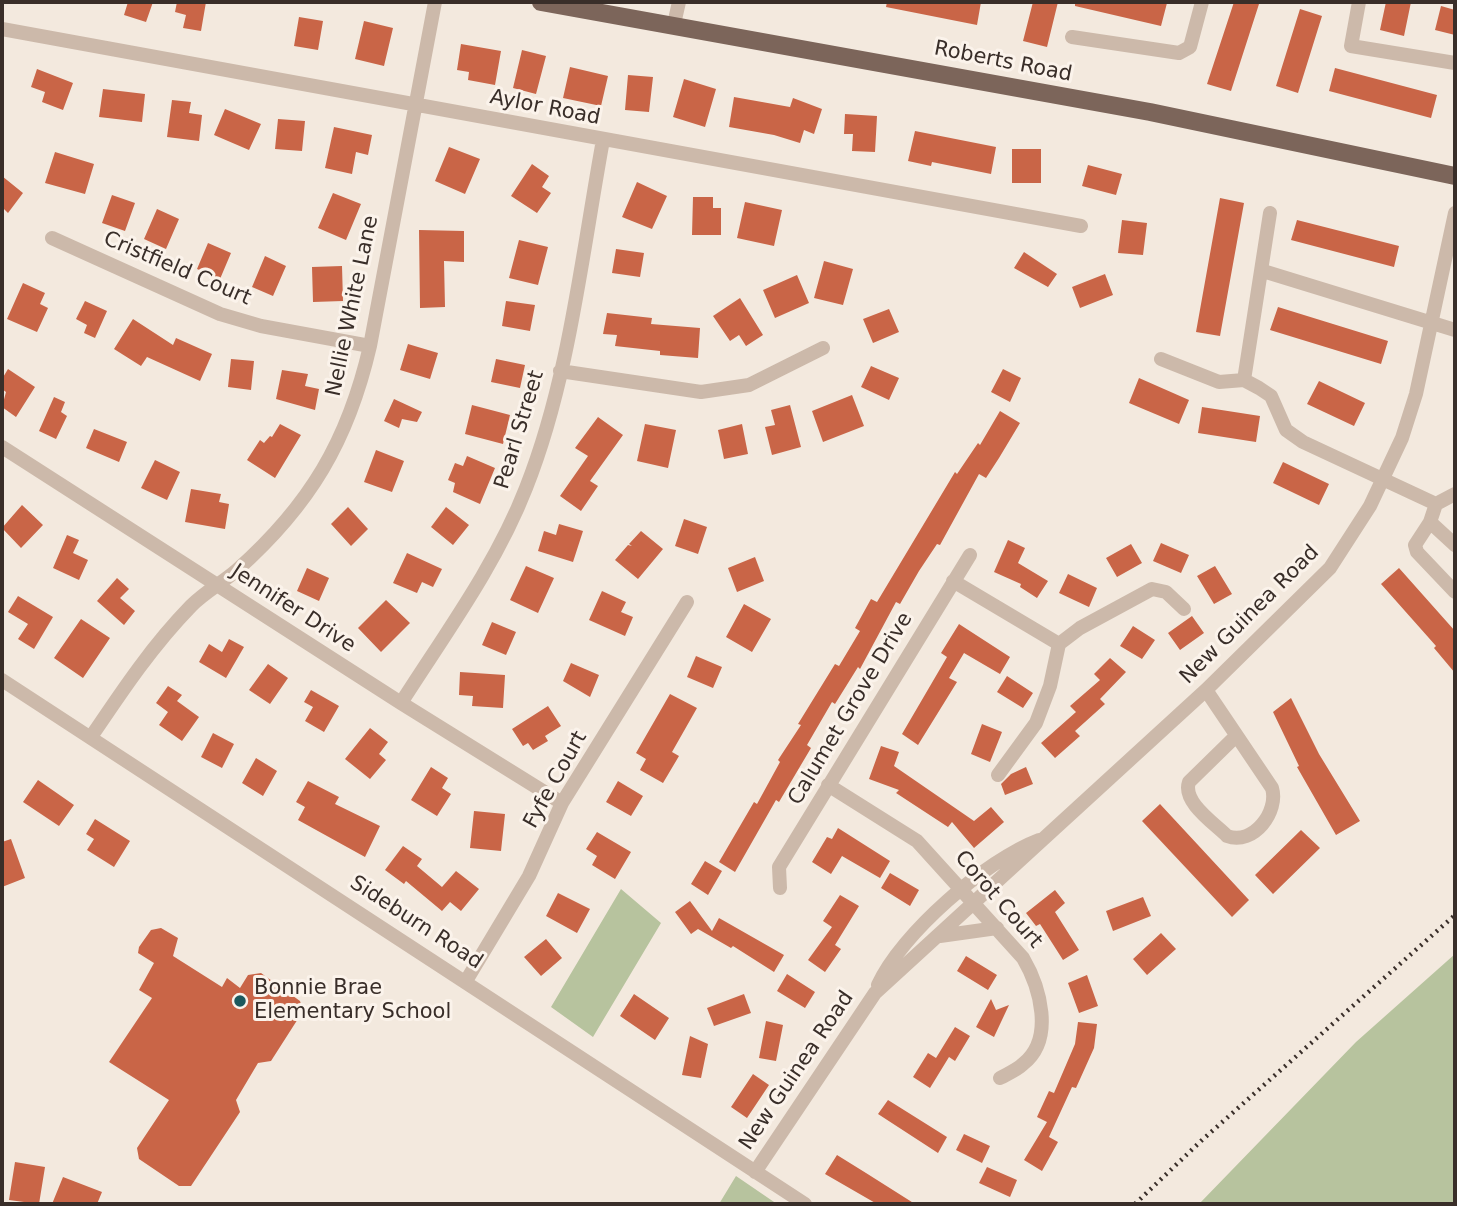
<!DOCTYPE html>
<style>
body{margin:0}
#map{position:relative;width:1457px;height:1206px;overflow:hidden;background:#f3e9de;font-family:"DejaVu Sans",sans-serif}
canvas{display:block}
.frame{position:absolute;inset:0;border:4px solid #392e29;pointer-events:none}
</style>
<div id="map">
<canvas width="1457" height="1206"></canvas>
<div class="frame"></div>
</div>
<script>
const context = document.querySelector('canvas').getContext('2d');
context.lineJoin = 'round';
function paint(path, color) {
  context.fillStyle = color;
  context.fill(path, 'evenodd');
}
function trace(path, color, width, dash) {
  context.strokeStyle = color;
  context.lineWidth = width;
  context.lineCap = dash ? 'butt' : 'round';
  context.setLineDash(dash || []);
  context.stroke(path);
}
function label(font, color, halo, rows, align = 'center') {
  context.font = font + ' "DejaVu Sans",sans-serif';
  context.lineWidth = 6;
  context.setLineDash([]);
  context.textBaseline = 'middle';
  context.strokeStyle = halo;
  context.fillStyle = color;
  for (const [text, x, y, turn = 0] of rows) {
    context.save();
    context.translate(x, y);
    context.rotate((+turn || 0) * Math.PI / 180);
    context.textAlign = isNaN(turn) ? turn : align;
    if (halo) context.strokeText(text, 0, 0);
    context.fillText(text, 0, 0);
    context.restore();
  }
}
paint(new Path2D(`
 M621 889 661 923 593 1037 551 1007Z
 M1455 954V1204H1199L1356 1042Z
 M736 1176 777 1204H719Z`), '#b7c39e');
paint(new Path2D(`
 M128 2H153L146 22 124 15Z
 M177 2H206L201 31 183 28 186 15 175 12Z
 M887 2H981L977 25 886 7Z
 M1033 2H1058L1047 47 1023 41Z
 M1075 2H1161L1167 3 1161 26 1075 6Z
 M1234 2 1259 4 1231 91 1207 84Z
 M1386 2H1411L1404 36 1380 30Z
 M1441 6 1455 10V35L1435 30Z
 M1300 9 1322 16 1298 93 1276 86Z
 M299 17 323 21 318 50 294 46Z
 M364 21 393 28 384 66 355 59Z
 M461 44 501 51 495 85 468 80 469 72 457 70Z
 M522 50 546 56 536 94 513 88Z
 M570 67 608 76 601 106 563 98Z
 M1335 68 1437 95 1431 118 1329 91Z
 M37 69 73 83 63 110 42 102 45 92 31 87Z
 M628 75 653 77 649 112 625 110Z
 M684 79 716 89 705 127 673 117Z
 M103 89 145 94 142 122 99 117Z
 M734 97 790 107 793 98 822 109 814 134 804 130 800 143 774 135 729 127Z
 M172 100 191 102 189 113 202 115 199 141 167 137Z
 M225 109 261 124 249 150 214 135Z
 M845 114 877 116 875 152 852 151 853 134H844Z
 M278 119 305 121 302 151 275 149Z
 M334 127 372 135 368 155 356 152 352 174 325 168Z
 M915 131 996 147 991 174 932 162 931 166 908 161Z
 M449 147 480 159 465 194 435 181Z
 M1012 149H1041V183H1012Z
 M55 152 94 164 85 194 45 183Z
 M532 164 549 176 542 187 551 193 537 213 511 196Z
 M1088 165 1122 174 1116 195 1082 186Z
 M2 176 23 193 8 213 2 207Z
 M637 182 667 196 652 229 622 217Z
 M333 193 361 204 346 240 318 228Z
 M112 195 135 203 125 231 102 223Z
 M693 197H713V208H721V235H692Z
 M1220 198 1244 203 1220 336 1196 332Z
 M745 202 782 210 774 246 737 238Z
 M157 209 179 219 166 249 144 239Z
 M1122 220 1147 223 1143 255 1118 253Z
 M1297 220 1399 246 1394 267 1291 240Z
 M419 230 464 231V262L444 261 445 307 420 308Z
 M519 240 548 247 538 285 509 278Z
 M208 243 231 253 220 279 197 269Z
 M616 249 644 253 640 277 612 273Z
 M1024 252 1057 274 1048 287 1014 268Z
 M265 256 286 266 273 296 252 287Z
 M824 261 853 269 843 305 814 298Z
 M342 266 343 301 313 302 312 267Z
 M1105 274 1113 295 1080 308 1072 287Z
 M797 275 809 303 775 318 763 290Z
 M23 283 45 293 40 304 48 308 37 332 7 319Z
 M740 298 763 335 746 346 739 335 730 341 713 316Z
 M85 301 107 311 95 338 84 333 87 325 76 319Z
 M506 301 535 305 530 331 502 326Z
 M1278 307 1388 341 1381 364 1270 330Z
 M889 309 899 332 873 343 863 319Z
 M607 313 652 318 651 324 700 328 698 358 660 355V351L615 346 617 335 603 334Z
 M133 319 173 345 176 338 212 354 200 381 147 357 141 366 114 349Z
 M408 344 438 353 430 379 400 370Z
 M231 359 254 361 251 390 228 387Z
 M496 359 525 365 520 388 491 382Z
 M871 366 899 378 889 400 861 387Z
 M8 369 35 387 16 417 2 407 6 392 2 389V379Z
 M1003 369 1021 378 1010 402 991 392Z
 M282 370 308 374 305 386 319 389 315 410 276 399Z
 M1139 378 1189 400 1179 424 1129 403Z
 M1319 381 1365 403 1354 426 1307 404Z
 M852 395 864 426 823 442 812 411Z
 M54 397 65 402 61 412 67 416 56 439 39 431Z
 M394 399 422 412 417 422 402 419 399 428 384 421Z
 M472 405 510 415 503 444 465 434Z
 M790 405 801 447 772 455 765 427 775 425 771 410Z
 M1202 407 1260 416 1256 442 1198 433Z
 M1000 411 1020 423 999 458 986 478 979 474 940 545 937 544 919 571 900 604 896 602 860 669 858 667 835 704 832 702 807 745 811 748 779 802 776 800 735 872 719 862 754 802 757 804 780 762 778 760 801 725 798 724 835 664 839 666 860 631 855 628 871 599 877 602 955 472 957 474 978 443 980 445Z
 M598 417 623 435 590 481 598 486 581 511 560 496 588 456 575 448Z
 M280 424 301 435 275 478 247 460 260 440 264 443 270 436 272 437Z
 M645 424 676 430 668 468 637 461Z
 M742 424 748 454 724 459 718 430Z
 M94 429 127 442 119 462 86 448Z
 M376 450 404 461 392 492 364 482Z
 M467 456 495 468 480 504 453 492 455 483 448 480 455 463 463 466Z
 M155 460 180 472 167 500 141 488Z
 M1283 462 1329 484 1319 505 1273 483Z
 M191 489 221 494 219 502 229 504 225 529 185 522Z
 M22 505 43 525 21 548 2 528Z
 M348 507 368 529 351 546 331 524Z
 M446 507 469 525 453 545 431 527Z
 M684 519 707 527 698 554 675 546Z
 M559 524 583 531 573 562 538 551 544 531 556 535Z
 M641 531 663 549 638 579 615 560 628 545 632 546 629 544Z
 M67 535 79 540 73 553 88 560 79 580 53 568Z
 M1008 540 1025 548 1018 563 1048 581 1037 598 1020 587 1021 584 994 572Z
 M1161 543 1189 555 1181 573 1153 561Z
 M1131 544 1142 563 1117 577 1106 558Z
 M407 553 442 569 433 587 422 582 417 593 393 583Z
 M755 557 764 581 737 592 728 568Z
 M526 566 554 578 538 613 510 600Z
 M1215 566 1232 594 1214 604 1197 576Z
 M307 568 329 578 319 601 297 591Z
 M1399 568 1455 631V673L1434 648 1436 646 1381 584Z
 M1068 574 1097 588 1089 607 1059 593Z
 M117 578 129 589 120 598 135 611 124 625 97 601Z
 M602 591 626 602 621 612 633 617 625 636 589 620Z
 M18 596 53 617 34 649 18 639 28 624 8 612Z
 M386 600 410 623 381 652 358 628Z
 M744 604 771 619 752 652 726 637Z
 M1192 616 1204 633 1180 650 1168 633Z
 M81 619 110 638 83 678 54 658Z
 M492 622 516 632 506 655 482 645Z
 M959 624 1010 657 1000 674 964 653 949 678 957 682 918 745 902 734 947 657 941 653Z
 M1133 626 1155 640 1142 659 1120 646Z
 M229 639 244 647 226 678 199 662 209 644 222 652Z
 M696 656 722 667 713 688 687 677Z
 M1110 658 1126 672 1100 699 1105 704 1075 731 1080 736 1055 758 1041 743 1076 712 1070 706 1100 680 1094 674Z
 M571 663 599 675 590 697 563 681Z
 M268 664 288 678 270 704 249 690Z
 M460 672 505 675 503 708 472 706 473 696 459 695Z
 M1007 676 1033 693 1023 708 997 692Z
 M168 686 182 695 177 701 199 717 182 741 159 725 168 712 156 703Z
 M311 690 339 706 324 732 305 721 313 707 304 702Z
 M670 694 697 708 672 752 679 756 663 783 640 770 646 759 636 753Z
 M1291 698 1319 754 1360 821 1336 835 1297 767 1299 766 1273 712Z
 M548 706 561 726 545 736 548 741 533 750 528 743 523 746 512 729Z
 M982 724 1002 732 990 762 971 754Z
 M370 728 388 742 379 754 386 760 370 779 345 759Z
 M213 733 234 744 222 768 201 757Z
 M881 746 899 752 894 766 974 821 991 807 1004 822 974 848 952 822 948 827 896 793 899 790 869 779Z
 M256 758 277 771 263 796 242 783Z
 M431 767 448 778 442 788 451 794 437 816 411 800Z
 M1026 767 1033 784 1005 795 1001 784 1011 774Z
 M38 780 74 805 59 826 23 802Z
 M308 781 339 797 335 804 380 826 365 857 298 820 305 807 296 802Z
 M618 781 643 796 631 816 606 802Z
 M1160 804 1249 900 1232 917 1142 821Z
 M474 811 505 814 501 851 470 848Z
 M95 819 130 841 114 867 87 850 94 839 86 834Z
 M838 828 890 861 880 878 842 856 831 874 812 862 827 837 832 839Z
 M1301 830 1320 848 1273 894 1255 875Z
 M597 832 631 852 615 879 592 865 597 856 586 849Z
 M11 839 25 878 2 887V842Z
 M403 846 422 859 417 866 442 887 456 871 479 889 461 911 450 902 442 911 406 881 404 884 385 870Z
 M705 861 722 871 708 895 691 884Z
 M890 873 919 890 910 906 881 888Z
 M1055 890 1065 903 1055 912 1079 950 1063 960 1040 924 1036 926 1026 913Z
 M558 893 590 909 577 933 546 916Z
 M840 895 859 906 835 945 841 949 825 972 808 960 832 927 823 921Z
 M1143 897 1151 916 1113 931 1106 911Z
 M690 901 712 931 719 918 784 955 774 972 733 946 731 948 698 929 691 934 675 912Z
 M161 928 178 938 173 956 222 987 227 978 240 988 248 975 261 973 300 1001 303 1011 271 1061 258 1063 236 1100 240 1112 191 1186H179L139 1159 137 1148 169 1100 109 1062 152 998 139 990 154 963 138 953 139 947 151 930Z
 M1161 933 1176 949 1147 975 1133 959Z
 M546 939 562 958 541 976 524 957Z
 M966 956 997 975 988 990 957 971Z
 M787 974 815 992 805 1008 777 991Z
 M1087 975 1098 1006 1079 1013 1068 983Z
 M634 994 669 1018 655 1040 620 1016Z
 M744 994 751 1013 714 1026 707 1008Z
 M991 999 996 1010 1009 1005 994 1037 976 1027Z
 M766 1021 783 1025 776 1061 759 1058Z
 M1078 1022 1097 1024 1094 1048 1076 1088 1072 1087 1049 1137 1058 1142 1042 1171 1024 1160 1047 1122 1037 1117 1049 1091 1054 1093 1075 1044Z
 M955 1027 970 1036 955 1061 949 1057 930 1088 913 1077 928 1053 936 1058Z
 M690 1036 708 1044 701 1078 682 1075Z
 M753 1074 769 1085 747 1118 731 1107Z
 M888 1100 947 1137 938 1153 878 1114Z
 M964 1134 990 1146 982 1163 956 1150Z
 M837 1155 866 1173 915 1204H877L825 1174Z
 M15 1162 45 1167 39 1204 9 1200Z
 M987 1167 1017 1180 1010 1197 979 1183Z
 M63 1177 102 1192 97 1204H52Z`), '#c96547');
trace(new Path2D(`
 M1359 2 1351 46 1455 63
 M674 24 679 2
 M2 29 1081 226
 M1072 37 1179 53 1190 47 1202 2
 M52 238 220 314 261 326 370 346
 M1263 271 1455 330
 M1161 359 1219 382 1244 380 1259 388 1271 396 1286 430 1303 442 1436 504 1455 494
 M560 371 701 392 749 385 823 348
 M1244 380 1270 213
 M2 447 401 703 562 803
 M1436 504 1430 522 1415 545 1417 552 1455 592
 M1430 522 1455 545
 M953 581 1059 644
 M2 680 805 1204
 M1206 690 1272 788C1279 811 1254 846 1227 836 1214 823 1182 802 1189 782L1236 736
 M401 703C445 634 496 565 526 488 569 380 582 254 603 140
 M91 737C122 691 152 646 191 606 205 592 222 583 237 570 310 505 348 441 370 346L435 2
 M998 775 1036 723 1050 686 1059 644 1080 628 1152 589 1166 592 1184 609
 M828 785 917 841 1023 958C1040 987 1055 1039 1023 1064 1017 1070 1007 1074 1000 1078
 M780 888 779 867 970 555
 M940 936 997 928
 M466 981 529 876 562 803 687 602
 M878 985C901 934 986 860 1039 840
 M755 1172 875 993 1206 690 1330 568 1370 506 1402 438 1416 394 1455 213`), '#ccb9aa', 14);
trace(new Path2D(`
 M541 2 1150 112 1455 176`), '#7c655a', 18);
trace(new Path2D(`
 M1135 1204 1201 1141 1455 915`), '#392e29', 4.5, [2, 5]);
for (const [x, y, r, color] of [
 [240,1001,7,"#1d595d"]
]) {
  const dot = new Path2D();
  dot.arc(x, y, r, 0, 2 * Math.PI);
  context.fillStyle = color;
  context.fill(dot);
  trace(dot, '#fbf3eb', 2.5);
}
label('21px', '#392e29', '#fbf3eb', [
 ["Roberts Road",1003,62,11],
 ["Aylor Road",545,108,11],
 ["Cristfield Court",177,269,23],
 ["Nellie White Lane",353,306,-78],
 ["Pearl Street",520,430,-73],
 ["Jennifer Drive",293,609,33],
 ["New Guinea Road",1250,615,-45],
 ["Calumet Grove Drive",851,709,-59],
 ["Fyfe Court",556,780,-61],
 ["Corot Court",998,900,49],
 ["Sideburn Road",416,923,33],
 ["New Guinea Road",797,1071,-56]
]);
label('21px', '#392e29', '#fbf3eb', [
 ["Bonnie Brae",254,989],
 ["Elementary School",254,1013]
], 'left');
</script>
